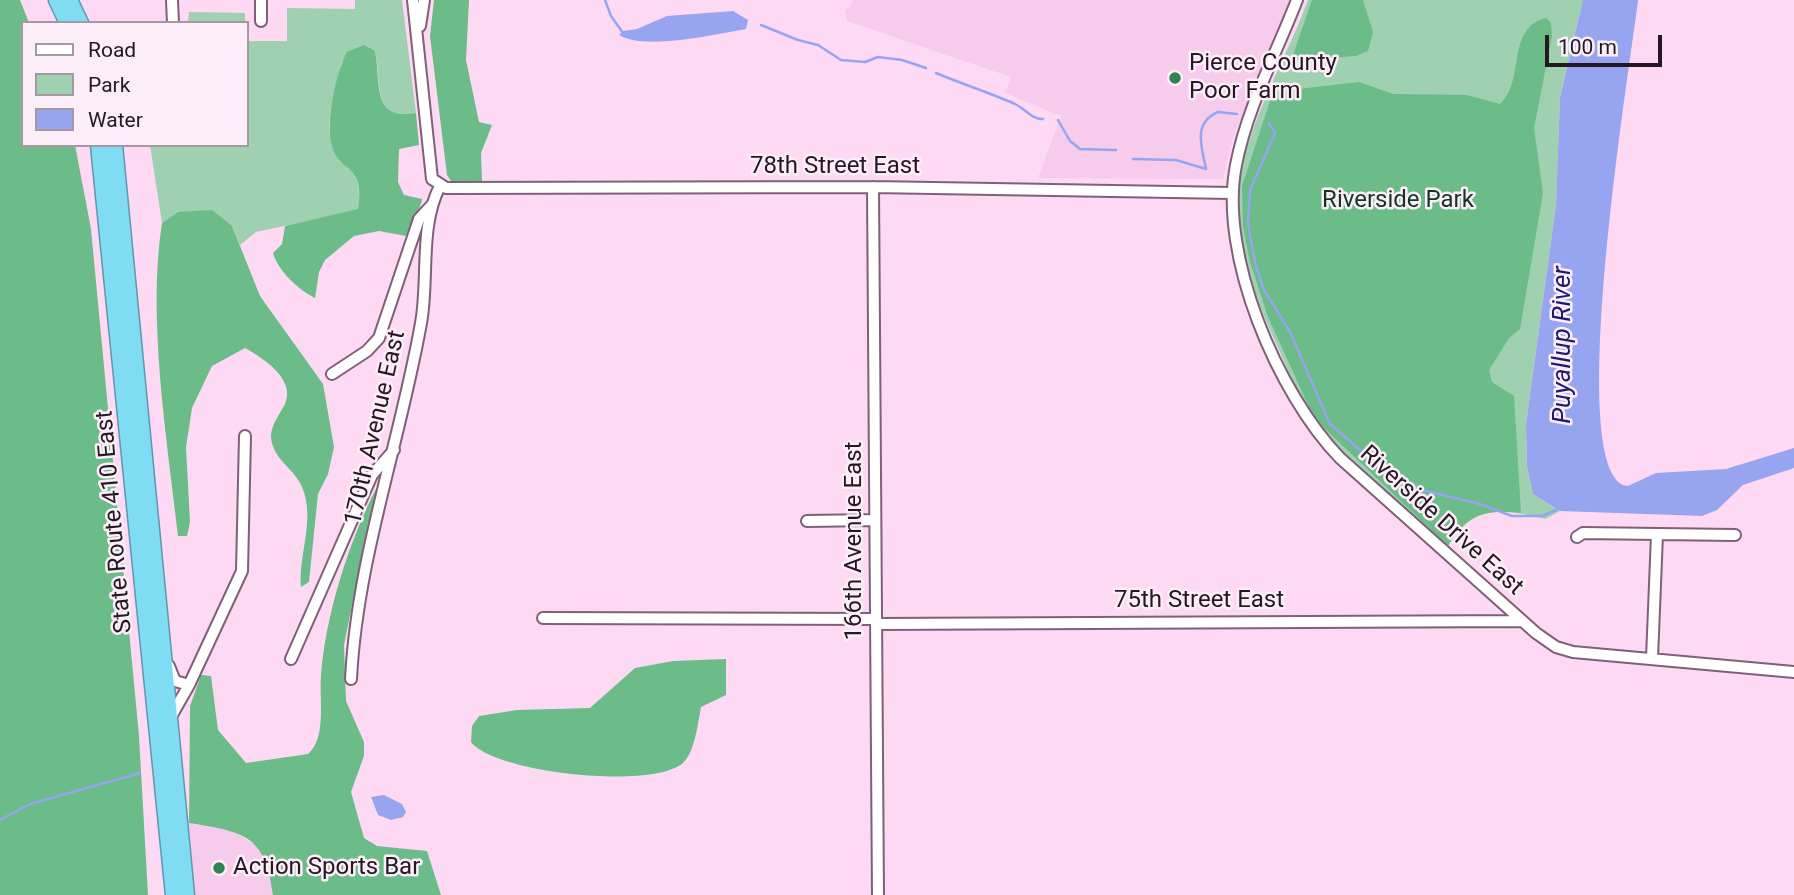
<!DOCTYPE html>
<style>
body{margin:0}
#map{position:relative;width:1794px;height:895px;overflow:hidden;background:#fdd9f4;font-family:Roboto,sans-serif}
canvas{display:block}
.legend{position:absolute;left:21px;top:21px;width:228px;height:126px;box-sizing:border-box;background:#fceef8;border:2px solid #a698a2;margin:0;padding:9px 12px;list-style:none;font-size:21px;color:#251822}
.legend li{display:flex;align-items:center;gap:14px;height:35px}
.legend b{width:35px;border:2px solid #a698a2}
.scale{position:absolute;left:1545px;top:35px;width:117px;height:32px;box-sizing:border-box;border:4px solid #251822;border-top:0;padding-left:9px;font-size:21px;line-height:24px;white-space:nowrap;color:#251822;-webkit-text-stroke:5px #fceef8;paint-order:stroke}
</style>
<div id="map">
<canvas width="1794" height="895"></canvas>
<ul class="legend">
<li><b style="height:9px;background:#fff"></b>Road</li>
<li><b style="height:19px;background:#9fd0af"></b>Park</li>
<li><b style="height:19px;background:#97a5f0"></b>Water</li>
</ul>
<div class="scale">100 m</div>
</div>
<script>
const context = document.querySelector('canvas').getContext('2d');
context.lineJoin = 'round';
function paint(path, color) {
  context.fillStyle = color;
  context.fill(path, 'evenodd');
}
function trace(path, color, width, dash) {
  context.strokeStyle = color;
  context.lineWidth = width;
  context.lineCap = dash ? 'butt' : 'round';
  context.setLineDash(dash || []);
  context.stroke(path);
}
function label(font, color, halo, rows, align = 'center') {
  context.font = font + ' Roboto,sans-serif';
  context.lineWidth = 5;
  context.setLineDash([]);
  context.textBaseline = 'middle';
  context.strokeStyle = halo;
  context.fillStyle = color;
  for (const [text, x, y, turn = 0] of rows) {
    context.save();
    context.translate(x, y);
    context.rotate((+turn || 0) * Math.PI / 180);
    context.textAlign = isNaN(turn) ? turn : align;
    if (halo) context.strokeText(text, 0, 0);
    context.fillText(text, 0, 0);
    context.restore();
  }
}
paint(new Path2D(`
 M853 0H1290L1233 137 1223 179 1038 178 1061 116 1005 93 1011 77 847 21 845 10 850 7Z
 M189 823 233 831 260 848 270 870 273 895H195Z`), '#f6cbeb');
paint(new Path2D(`
 M355 0H402L416 113C371 121 382 82 375 51L342 62C336 86 325 118 331 143 338 173 365 162 358 210L256 232 240 245 232 226 178 212 162 223 150 145H247V41H287V8L355 9Z
 M1308 0H1583L1560 96 1556 205 1526 424 1527 467 1533 494 1560 511 1545 519C1502 508 1473 504 1448 546 1409 511 1355 472 1322 432 1303 408 1292 380 1280 352 1253 293 1227 230 1243 163 1257 106 1288 54 1308 0Z
 M189 12 245 13V23H188Z`), '#9fd0af');
paint(new Path2D(`
 M0 0H20L29 23H23V145H75L91 229 139 736 148 895H0Z
 M434 0H469L466 60 479 122 492 125 481 153 482 181H451L447 175 430 36Z
 M1312 0H1363L1373 32 1368 51 1356 56 1298 61 1293 55Z
 M1546 18 1551 23 1552 36 1534 128 1543 193 1520 329 1509 338 1489 370 1492 382 1514 396 1521 513C1484 510 1468 513 1448 546L1323 427 1309 407 1268 317 1250 262 1243 226 1242 186 1273 92 1359 82 1393 94 1467 95 1500 104C1526 81 1505 28 1546 18Z
 M364 45 375 51C381 82 371 121 416 113L419 145 399 149 398 182 404 195 422 199C421 209 410 225 406 236L379 231 354 236 325 260 319 272 315 298C299 290 278 271 273 253L282 244 285 226 358 209C366 162 337 173 331 143 326 119 336 73 347 52Z
 M212 210 232 226 260 296 323 384 334 447 328 474 318 494 309 582 301 587C298 555 316 519 302 487 294 468 274 461 271 438 270 426 280 414 285 404 296 379 263 358 245 348L212 366 192 408 186 447 190 522 187 536H178C167 439 147 318 162 223L178 212Z
 M376 489 378 494 367 530 344 645 346 701 364 742V756L351 792 364 838 377 846 427 851 441 895H273C265 834 244 832 189 823L190 706 201 675 211 676 218 730 246 763 308 754C327 738 319 699 321 676 325 617 349 541 376 489Z
 M726 659V695L701 707C698 722 695 752 683 763 652 790 495 773 471 742L472 726 479 716 517 710 590 708 635 668 673 661Z`), '#6bbc89');
paint(new Path2D(`
 M1583 0H1638C1632 56 1561 480 1628 486L1656 473 1726 469 1794 448V468L1743 485 1717 510 1702 516 1560 511 1533 494 1527 467 1526 424 1556 205 1560 97Z
 M733 11 748 20 746 29C716 34 645 51 619 35L623 31 637 29 667 16Z
 M384 795 402 804 406 812 403 817 391 820 378 815 371 797Z`), '#97a5f0');
trace(new Path2D(`
 M605 0 611 16 623 33
 M761 25 798 40 818 45 841 60 865 62 878 57 902 60 926 68
 M936 73C962 84 988 92 1015 104 1025 109 1033 120 1043 119
 M1058 120 1070 141 1080 149 1116 150
 M1269 123 1275 133 1250 190 1248 224 1255 263 1264 290 1290 332 1330 424 1374 462 1422 490 1480 504 1512 516H1542L1556 510
 M1133 159 1176 160 1206 169C1202 148 1192 123 1218 112L1237 114
 M0 820 30 804 140 773`), '#97a5f0', 2.5);
const minor = new Path2D(`
 M172 0 173 23
 M413 0 432 179 446 188 873 187 1232 193
 M1297 0C1276 54 1247 108 1236 165 1218 255 1278 394 1340 458L1536 633 1556 647 1573 652 1794 672
 M261 21V0
 M420 26 424 0
 M873 187 878 895
 M332 374 367 351 379 338 419 219 431 206
 M807 521 875 520
 M1577 537 1583 533 1735 535
 M543 618 876 619
 M876 624 1522 621
 M1652 658 1657 535
 M291 659 372 475 394 450
 M351 679C357 559 400 442 421 323 429 280 419 226 440 186
 M189 685 242 571 245 436
 M169 720 189 685 175 681 169 666`);
const highway = new Path2D(`
 M57 0 68 23
 M69 0 80 23
 M99 145 174 895
 M114 145 186 895`);
trace(minor, '#7f6077', 14);
trace(highway, '#6097aa', 19);
trace(minor, '#fff', 10);
trace(highway, '#7fdcf3', 16);
for (const [x, y, r, color] of [
 [1175,78,7,"#318254"],
 [219,868,7,"#318254"]
]) {
  const dot = new Path2D();
  dot.arc(x, y, r, 0, 2 * Math.PI);
  context.fillStyle = color;
  context.fill(dot);
  trace(dot, '#fceef8', 2.5);
}
label('24px', '#251822', '#fceef8', [
 ["Pierce County",1189,64],
 ["Poor Farm",1189,92],
 ["Action Sports Bar",233,868]
], 'left');
label('24px', '#251822', '#fceef8', [
 ["78th Street East",835,167],
 ["170th Avenue East",376,428,-77],
 ["Riverside Drive East",1441,521,42],
 ["State Route 410 East",115,522,-95],
 ["166th Avenue East",855,541,-90],
 ["75th Street East",1199,601]
]);
label('24px', '#133621', '#fceef8', [
 ["Riverside Park",1398,201]
]);
label('italic 26px', '#1e1b6f', '#fceef8', [
 ["Puyallup River",1563,345,-90]
]);
</script>
